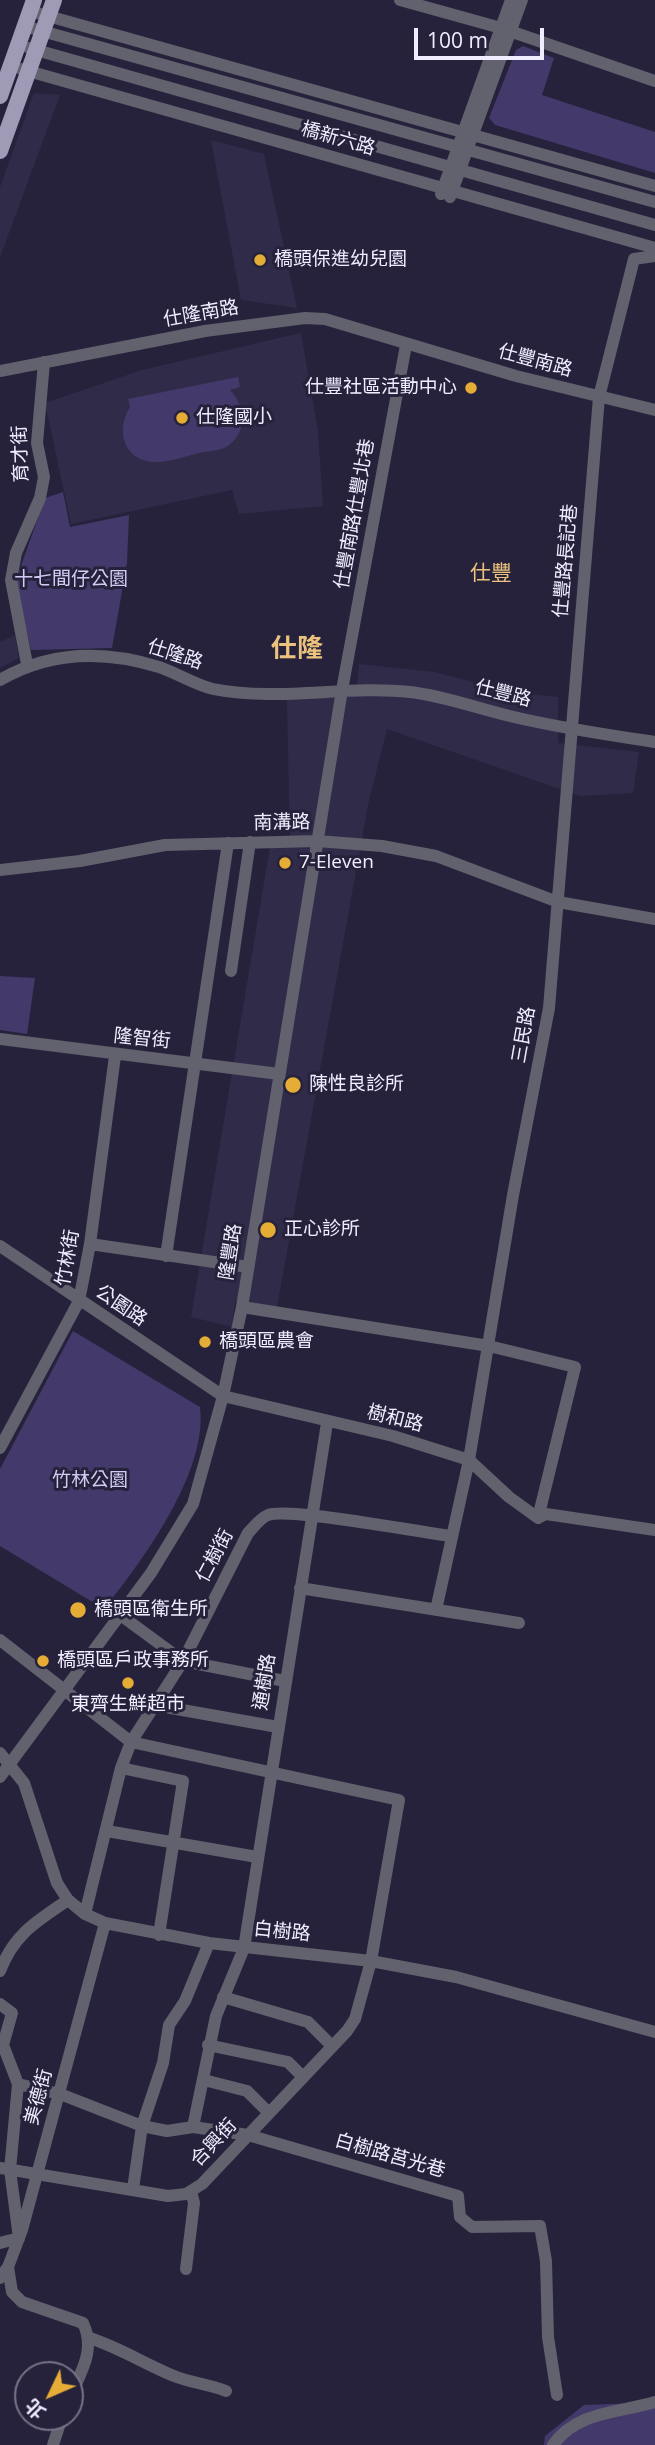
<!DOCTYPE html>
<meta charset="utf-8">
<style>
body{margin:0}
#map{position:relative;width:655px;height:2445px;overflow:hidden;background:#26223b;font-family:"Open Sans","Noto Sans TC",sans-serif}
canvas{display:block}
.north{position:absolute;left:14px;top:2361px;width:70px;height:70px;box-sizing:border-box;background:#26223b;border:2px solid #767389;border-radius:50%;rotate:226deg;font-size:19px;font-weight:700;line-height:28px;text-align:center;color:#efedff}
.north::after{content:'';display:block;margin:auto;width:24px;height:32px;background:#e6ad36;clip-path:polygon(50% 0,100% 100%,50% 72%,0 100%)}
.scale{position:absolute;left:414px;top:28px;width:130px;height:32px;box-sizing:border-box;border:4px solid #efedff;border-top:0;padding-left:9px;font-size:21px;line-height:24px;white-space:nowrap;color:#efedff;-webkit-text-stroke:5px #26223b;paint-order:stroke}
</style>
<div id="map">
<canvas width="655" height="2445"></canvas>
<div class="north">北</div>
<div class="scale">100 m</div>
</div>
<script>
const context = document.querySelector('canvas').getContext('2d');
context.lineJoin = 'round';
function paint(path, color) {
  context.fillStyle = color;
  context.fill(path, 'evenodd');
}
function trace(path, color, width, dash) {
  context.strokeStyle = color;
  context.lineWidth = width;
  context.lineCap = dash ? 'butt' : 'round';
  context.setLineDash(dash || []);
  context.stroke(path);
}
function label(font, color, halo, rows, align = 'center') {
  context.font = font + ' "Open Sans","Noto Sans TC",sans-serif';
  context.lineWidth = 6;
  context.setLineDash([]);
  context.textBaseline = 'middle';
  context.strokeStyle = halo;
  context.fillStyle = color;
  for (const [text, x, y, turn = 0] of rows) {
    context.save();
    context.translate(x, y);
    context.rotate((+turn || 0) * Math.PI / 180);
    context.textAlign = isNaN(turn) ? turn : align;
    if (halo) context.strokeText(text, 0, 0);
    context.fillText(text, 0, 0);
    context.restore();
  }
}
paint(new Path2D(`
 M34 93 60 95 0 257V187Z
 M211 140 264 154 297 308 241 300Z
 M301 333 318 432 323 506 239 514 232 490 71 524 45 403 142 370Z
 M15 635 19 658 0 668V642Z
 M359 664 434 672 512 692 558 697V743L639 752 633 793 580 796 387 729 368 805 277 1307 235 1301 232 1327 191 1317 270 847 290 845 287 699 356 695Z`), '#312b4a');
paint(new Path2D(`
 M523 46 554 58 542 95 655 132V173L495 125 489 118 516 50Z
 M238 377 240 387 230 390C246 406 248 434 226 447 219 451 207 451 199 453 186 456 170 462 156 462 124 462 115 431 130 407L128 399Z
 M63 492 70 527 129 515 127 563 112 648 31 650 15 583 45 498Z
 M0 976 35 978 27 1034 0 1030Z
 M73 1331 200 1407C208 1472 143 1560 104 1609L0 1546V1469Z
 M655 2397V2445H544L545 2436 584 2405 636 2403Z`), '#43396b');
trace(new Path2D(`
 M400 0 501 28 655 81
 M30 11 655 186
 M24 26 655 202
 M29 48 655 225
 M21 69 655 248
 M441 194 511 0
 M450 197 522 0
 M0 371 205 331 305 318 325 319 516 376 655 410
 M27 664 11 580 16 553 40 498 44 477 37 443 44 362
 M0 680C50 651 104 650 159 667 177 673 195 685 213 689 278 702 345 685 410 692 445 696 479 709 514 717 560 728 608 735 655 742
 M0 870 80 861 165 845 317 841 382 846 436 856 558 902 655 919
 M231 971 250 842
 M0 1039 279 1074
 M90 1244 248 1267
 M0 1246 223 1396 393 1436 469 1460 509 1497 538 1518
 M166 1256 228 843
 M242 1307 489 1346 575 1367 538 1518
 M0 1448 79 1301 90 1244 115 1056
 M538 1518 546 1514 655 1530
 M300 1588 519 1623
 M436 1610 469 1460 513 1195 549 1008 599 397 634 259 655 256
 M119 1614 183 1661 285 1681
 M0 1640 131 1742 399 1800 371 1961 355 2019 347 2031 202 2184 186 2194 168 2196 0 2168
 M154 1705 278 1727
 M0 1753 24 1783 57 1883 68 1900 85 1914 105 1923 209 1943 371 1961 456 1977 655 2032
 M121 1768 183 1781 159 1935
 M0 1777 151 1573 193 1504 223 1396 242 1307 342 690 406 345
 M107 1831 257 1857
 M85 1914 121 1768 131 1742 183 1661 248 1533C254 1527 260 1518 268 1515 287 1507 420 1532 450 1536
 M0 1971C14 1934 36 1922 68 1900
 M223 1997 308 2022 331 2045
 M0 2004 12 2013 3 2045 18 2084 10 2170 19 2238 0 2243
 M208 2045 288 2062 303 2077
 M204 2080 247 2091 268 2112
 M18 2084 60 2094 142 2126 167 2131 193 2127 248 2135 458 2196 460 2217 472 2227 540 2226 546 2261 548 2337 557 2395
 M193 2127 216 2016 244 1948 327 1423
 M133 2189 142 2126 163 2063 169 2025 185 2001 209 1943
 M8 2267 12 2292 22 2302 83 2323C96 2350 81 2372 70 2397
 M186 2269 194 2203 191 2191
 M0 2278 8 2267 22 2230 105 1923
 M90 2338C120 2348 145 2364 174 2376 191 2383 209 2384 226 2391
 M53 2445 62 2417
 M553 2445C577 2411 619 2413 655 2402`), '#62616e', 12);
trace(new Path2D(`
 M0 96 34 0
 M0 151 54 0`), '#9f9bb6', 16);
for (const [x, y, r, color] of [
 [260,260,7,"#e6ad36"],
 [471,388,7,"#e6ad36"],
 [182,418,7,"#e6ad36"],
 [285,863,7,"#e6ad36"],
 [293,1085,9,"#e6ad36"],
 [268,1230,9,"#e6ad36"],
 [205,1342,7,"#e6ad36"],
 [78,1610,9,"#e6ad36"],
 [43,1661,7,"#e6ad36"],
 [128,1683,7,"#e6ad36"]
]) {
  const dot = new Path2D();
  dot.arc(x, y, r, 0, 2 * Math.PI);
  context.fillStyle = color;
  context.fill(dot);
  trace(dot, '#26223b', 2.5);
}
label('19px', '#efedff', '#26223b', [
 ["橋新六路",338,139,16],
 ["仕隆南路",201,314,-10],
 ["仕豐南路",535,361,15],
 ["育才街",21,454,-92],
 ["仕豐南路仕豐北巷",355,514,-80],
 ["仕豐路長記巷",566,561,-85],
 ["仕隆路",175,655,18],
 ["仕豐路",503,694,14],
 ["南溝路",282,823,-1],
 ["三民路",524,1035,-80],
 ["隆智街",142,1039,6],
 ["隆豐路",231,1252,-81],
 ["竹林街",68,1258,-80],
 ["公園路",121,1306,34],
 ["樹和路",395,1419,14],
 ["仁樹街",215,1556,-62],
 ["通樹路",265,1682,-81],
 ["白樹路",282,1932,6],
 ["美德街",39,2097,-75],
 ["合興街",214,2143,-47],
 ["白樹路莒光巷",390,2156,16]
]);
label('19px', '#efedff', '#26223b', [
 ["橋頭保進幼兒園",274,260],
 ["仕豐社區活動中心",457,388,"right"],
 ["仕隆國小",196,418],
 ["7-Eleven",299,863],
 ["陳性良診所",309,1085],
 ["正心診所",284,1230],
 ["橋頭區農會",219,1342],
 ["橋頭區衛生所",94,1610],
 ["橋頭區戶政事務所",57,1661],
 ["東齊生鮮超市",128,1705,"center"]
], 'left');
label('19px', '#d1cbf3', '#26223b', [
 ["十七間仔公園",71,580],
 ["竹林公園",90,1481]
]);
label('21px', '#ebc37c', '#26223b', [
 ["仕豐",491,574]
]);
label('bold 26px', '#ebc37c', '#26223b', [
 ["仕隆",297,650]
]);
</script>
